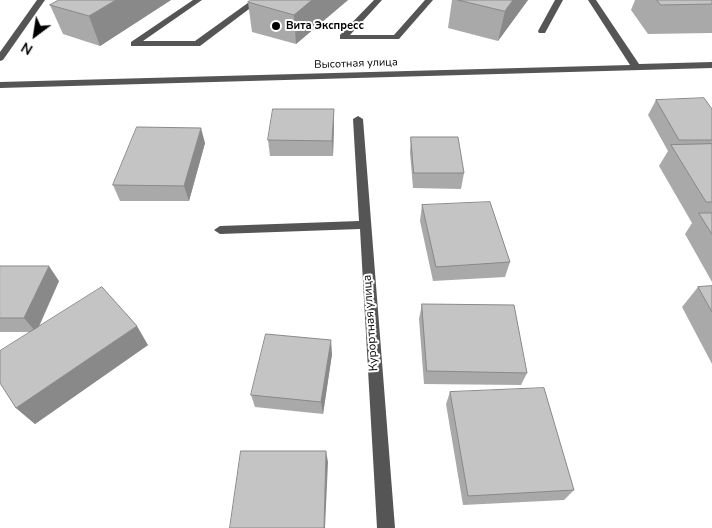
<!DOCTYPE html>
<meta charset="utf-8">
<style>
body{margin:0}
#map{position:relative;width:712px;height:528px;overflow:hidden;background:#fff;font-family:"Nunito Sans",sans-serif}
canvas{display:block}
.north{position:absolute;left:10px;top:10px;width:50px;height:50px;-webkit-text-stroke:4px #fff;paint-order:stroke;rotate:211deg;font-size:14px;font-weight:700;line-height:20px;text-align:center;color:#000}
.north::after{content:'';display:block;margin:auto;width:18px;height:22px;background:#000;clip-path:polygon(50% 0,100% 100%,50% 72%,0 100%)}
</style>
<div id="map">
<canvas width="712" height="528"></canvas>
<div class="north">N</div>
</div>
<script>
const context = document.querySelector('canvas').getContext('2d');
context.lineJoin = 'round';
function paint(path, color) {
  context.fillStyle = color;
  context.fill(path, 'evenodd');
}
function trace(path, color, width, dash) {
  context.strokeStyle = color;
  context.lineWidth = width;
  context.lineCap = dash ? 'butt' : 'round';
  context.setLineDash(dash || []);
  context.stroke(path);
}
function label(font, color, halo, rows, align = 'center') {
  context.font = font + ' "Nunito Sans",sans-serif';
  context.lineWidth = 4;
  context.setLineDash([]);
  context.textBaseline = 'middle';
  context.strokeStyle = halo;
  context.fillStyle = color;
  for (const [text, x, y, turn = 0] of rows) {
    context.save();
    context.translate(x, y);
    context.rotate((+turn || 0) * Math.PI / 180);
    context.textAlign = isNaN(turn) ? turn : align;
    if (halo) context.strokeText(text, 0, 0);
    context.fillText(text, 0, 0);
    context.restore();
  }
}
paint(new Path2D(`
 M37 0H45L3 60 0 61V52Z
 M193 0H202L143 41H195L252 0H261L200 46H131V42Z
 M374 0H382L350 35H394L425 0H433L399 39H340V35Z
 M555 0H563L545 33H539L538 31Z
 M588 0H596L639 64 712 62V68L0 88V82L630 65Z
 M358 116 363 119 395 528H377L360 229 220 234 214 230 220 226 359 221 353 119Z`), '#555');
paint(new Path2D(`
 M59 0H171L100 46 63 34 50 5Z
 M348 0 296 44 252 32 248 2Z
 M452 0H528L498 41 448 28Z
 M635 0H712V33L648 34 631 10Z
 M656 100 712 109V282L685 234 692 223 659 166 668 151 648 115Z
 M334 124 333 156H270L268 140Z
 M411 137 464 173 461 189 413 188 410 152Z
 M205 143 189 201H120L113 185Z
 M422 205 510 262 505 277 433 281 420 221Z
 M0 266 59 281 39 327 148 345 35 424 16 408 30 332H0Z
 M712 286V364L682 307 698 287Z
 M422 304 527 373 521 385 424 384 419 319Z
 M332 354 323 414 255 407 251 395Z
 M450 392 574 490 564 500 463 505 446 404Z`), '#a9a9a9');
paint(new Path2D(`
 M116 0H171L100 46 89 16Z
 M312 0H348L296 44 294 15Z
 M513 0H528L498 41 505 11Z
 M334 109V124L333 156 332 141Z
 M201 128 205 143 189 201 184 186Z
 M49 266 59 281 36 332 24 318Z
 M137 326 148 345 35 424 16 408Z
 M331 340 332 354 323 414 321 402Z
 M326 451 328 462 325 528H324Z`), '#898989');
const building = new Path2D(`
 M59 0H116L89 16 50 5Z
 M251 0H312L294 15 248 2Z
 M458 0H513L505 11Z
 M657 0H712V4L661 5Z
 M704 98 712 109V140H679L656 100Z
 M273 109H334L332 141 268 140Z
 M137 127 201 128 184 186 113 185Z
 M411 137H458L464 173H414Z
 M712 144V202H706L671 145Z
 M490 202 510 262 436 267 422 205Z
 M699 213H712V234Z
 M0 266H49L24 318H0Z
 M712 286V312L698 287Z
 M102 287 137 326 16 408 0 383V351Z
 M422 304 514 305 527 373 427 371Z
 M266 334 331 340 321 402 251 395Z
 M544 388 574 490 468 496 450 392Z
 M241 451H326L324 528H230Z`);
paint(building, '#c4c4c4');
trace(building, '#898989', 1);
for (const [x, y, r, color] of [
 [276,26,5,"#000"]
]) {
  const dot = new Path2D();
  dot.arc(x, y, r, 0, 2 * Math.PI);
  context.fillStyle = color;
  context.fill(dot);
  trace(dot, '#fff', 2);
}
label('bold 11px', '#000', '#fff', [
 ["Вита Экспресс",286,26]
], 'left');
label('11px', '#000', '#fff', [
 ["Высотная улица",356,64,-2]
]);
label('12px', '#000', '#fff', [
 ["Курортная улица",371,323,-94]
]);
</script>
